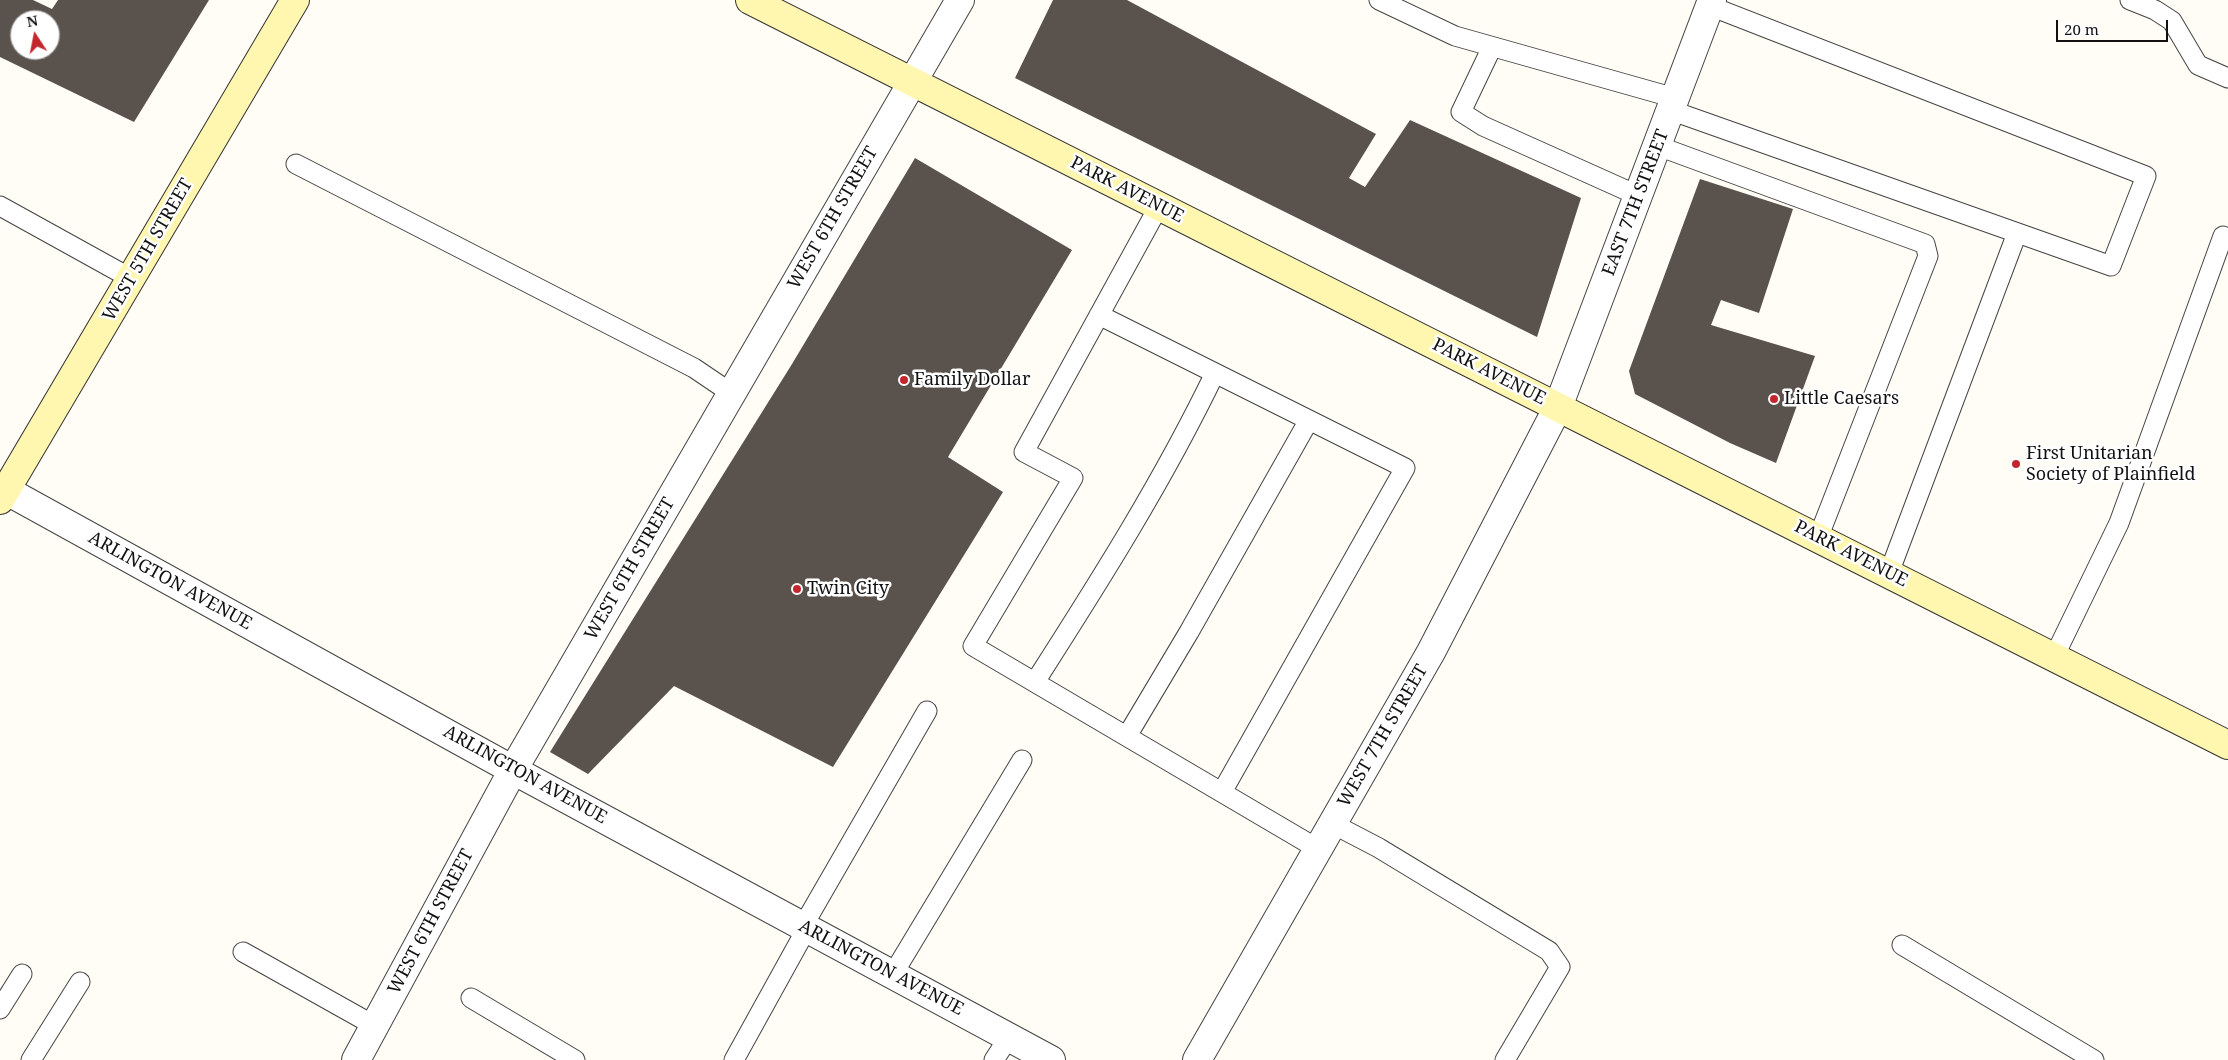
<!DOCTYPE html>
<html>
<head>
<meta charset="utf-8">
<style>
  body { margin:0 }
  #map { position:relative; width:2228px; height:1060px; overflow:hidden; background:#fffdf5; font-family:"Noto Serif",serif }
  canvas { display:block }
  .north { position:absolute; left:10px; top:10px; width:50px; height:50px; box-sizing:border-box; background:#fff; border:1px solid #a0a0a0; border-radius:50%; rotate:349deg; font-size:14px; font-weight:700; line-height:20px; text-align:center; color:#111 }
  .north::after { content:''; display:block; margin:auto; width:18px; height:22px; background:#c4262e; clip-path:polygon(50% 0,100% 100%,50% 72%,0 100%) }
  .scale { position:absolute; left:2056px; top:20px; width:112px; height:22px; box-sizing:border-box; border:2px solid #111; border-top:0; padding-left:6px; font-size:15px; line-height:18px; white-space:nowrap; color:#111; -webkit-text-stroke:4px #fff; paint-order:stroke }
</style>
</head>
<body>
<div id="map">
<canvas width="2228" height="1060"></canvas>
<div class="north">N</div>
<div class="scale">20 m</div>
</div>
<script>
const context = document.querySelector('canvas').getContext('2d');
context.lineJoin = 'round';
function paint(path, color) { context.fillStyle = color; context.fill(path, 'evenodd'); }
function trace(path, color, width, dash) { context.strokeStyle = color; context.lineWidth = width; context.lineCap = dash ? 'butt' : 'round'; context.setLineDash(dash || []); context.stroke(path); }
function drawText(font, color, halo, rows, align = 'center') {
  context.font = font + ' "Noto Serif",serif'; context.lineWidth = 5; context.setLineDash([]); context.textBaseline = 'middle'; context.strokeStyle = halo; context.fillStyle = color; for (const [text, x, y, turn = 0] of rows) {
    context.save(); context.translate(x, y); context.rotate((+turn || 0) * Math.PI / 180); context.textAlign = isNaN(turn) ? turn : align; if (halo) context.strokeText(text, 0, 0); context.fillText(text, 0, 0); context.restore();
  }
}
paint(new Path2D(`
  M0,0H33L52,9L58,0H209L134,122L0,57ZM20,20H50V50H20Z
  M1053,0H1127L1376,134L1349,178L1365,187L1410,120L1581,198L1537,337L1015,78Z
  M915,158L1072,250L948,457L1003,492L833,767L674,686L588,774L550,752L792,364Z
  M1700,179L1793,209L1759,313L1721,300L1711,325L1815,356L1776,463L1730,443L1635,394L1629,371Z`), '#5a524d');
const service = new Path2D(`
  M1379,0L1455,36L1675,98
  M2130,0L2155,10L2172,21L2198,65L2228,78
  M1492,47L1461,112L1483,126L1639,196
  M1670,110L2111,266L2146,176L1710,6
  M1658,146L1925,244L1928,256L1818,538
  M296,164L694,368L731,393
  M0,206L132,279
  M1159,206L1024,452L1073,478L973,646L1318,849
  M1099,315L1405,468L1222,792
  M1889,573L2017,233
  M2054,657L2119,523L2223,236
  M1035,682C1099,582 1163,481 1215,373
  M1127,736L1189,632L1309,420
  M1333,824L1379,848L1549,951L1560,967L1505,1060
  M803,926L927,711
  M1902,945L2094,1060
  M243,952L375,1026
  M893,974L1022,760
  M471,998L575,1060
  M0,1009L22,974
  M31,1060L80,982
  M734,1060L807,928
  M994,1060L1009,1037`);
const minor = new Path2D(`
  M0,487L513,770L1051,1060
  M356,1060L513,770L960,0`);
const tertiary = new Path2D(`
  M1197,1060L1431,652L1558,407L1712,0`);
const secondary = new Path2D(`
  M750,0L2228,745
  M0,500L295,0`);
trace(service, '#444', 21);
trace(minor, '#444', 30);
trace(tertiary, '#444', 30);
trace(secondary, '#333', 30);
trace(service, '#fff', 19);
trace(minor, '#fff', 28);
trace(tertiary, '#fff', 28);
trace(secondary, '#fff6b0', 28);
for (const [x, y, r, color] of [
  [904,380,5,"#c4262e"],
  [1774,399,5,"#c4262e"],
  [2016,464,5,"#c4262e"],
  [797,589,5,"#c4262e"]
]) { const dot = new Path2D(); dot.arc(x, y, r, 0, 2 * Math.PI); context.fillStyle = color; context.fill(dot); trace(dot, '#fff', 2); }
drawText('18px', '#111', '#fff', [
  ["PARK AVENUE",1127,190,27],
  ["EAST 7TH STREET",1636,203,-69],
  ["WEST 6TH STREET",833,218,-60],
  ["WEST 5TH STREET",148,250,-60],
  ["PARK AVENUE",1489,372,27],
  ["PARK AVENUE",1851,554,27],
  ["WEST 6TH STREET",630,569,-60],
  ["ARLINGTON AVENUE",170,581,29],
  ["WEST 7TH STREET",1383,736,-60],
  ["ARLINGTON AVENUE",525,775,29],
  ["WEST 6TH STREET",431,922,-62],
  ["ARLINGTON AVENUE",881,968,28]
]);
drawText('18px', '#111', '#fff', [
  ["Family Dollar",914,380],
  ["Little Caesars",1784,399],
  ["First Unitarian",2026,454],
  ["Society of Plainfield",2026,475],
  ["Twin City",807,589]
], 'left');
</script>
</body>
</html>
